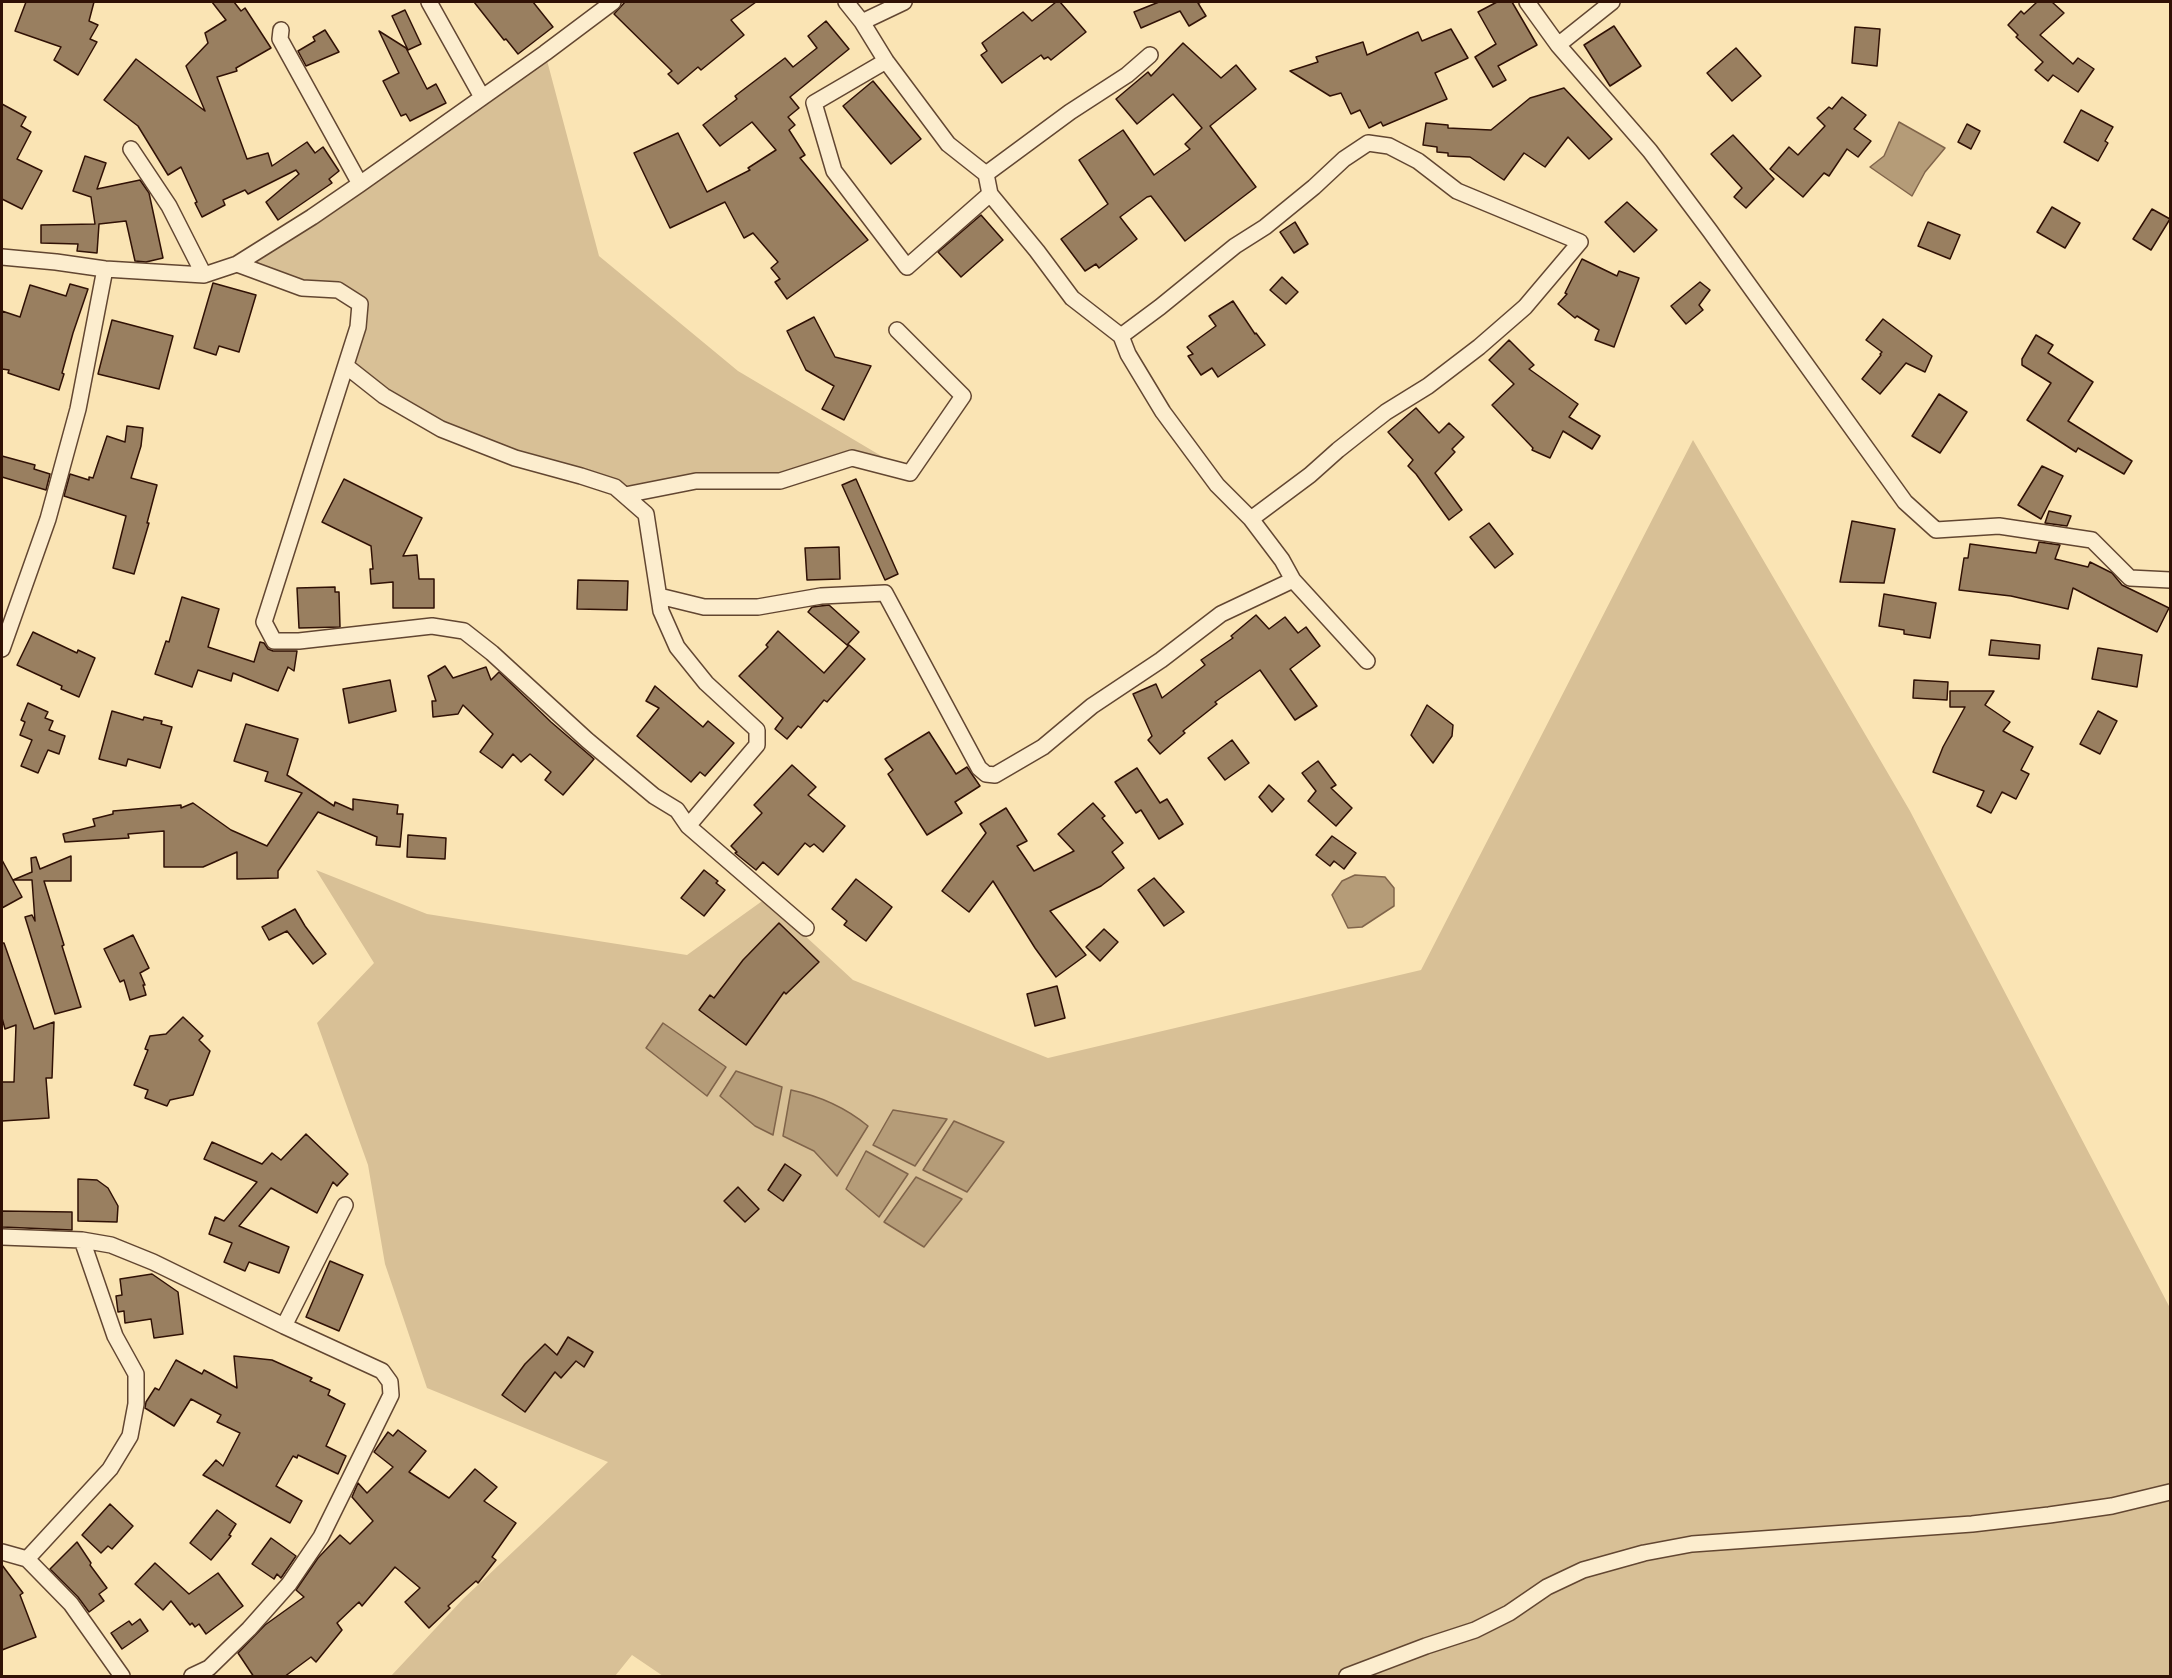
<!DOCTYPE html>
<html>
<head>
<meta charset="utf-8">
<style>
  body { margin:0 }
  #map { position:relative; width:2172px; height:1678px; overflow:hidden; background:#fae4b4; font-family:"Sorts Mill Goudy",serif }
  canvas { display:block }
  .frame { position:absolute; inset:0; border:3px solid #301105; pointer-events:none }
</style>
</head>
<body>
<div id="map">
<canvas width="2172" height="1678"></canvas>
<div class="frame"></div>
</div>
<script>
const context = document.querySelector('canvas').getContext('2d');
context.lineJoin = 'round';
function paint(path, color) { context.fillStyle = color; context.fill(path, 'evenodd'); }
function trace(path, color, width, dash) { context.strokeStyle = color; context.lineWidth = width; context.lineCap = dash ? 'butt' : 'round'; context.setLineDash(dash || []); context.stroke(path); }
paint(new Path2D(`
  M545,53L599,256L738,371L910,473L852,458L780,481H696L625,495L441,429L346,366L360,304L237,264Z
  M1693,440L1910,811L2170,1308V1676H663L632,1655L615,1676H391L463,1599L608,1462L427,1388L385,1264L368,1165L317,1023L374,963L316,870L427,914L687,955L765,899L853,980L1048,1058L1421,970Z`), '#d8c096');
const water = new Path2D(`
  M1899,122L1945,148L1925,172L1912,196L1870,167L1884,156Z
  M1355,875L1385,877L1394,888V906L1362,927L1348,928L1332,895L1342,881Z
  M663,1023L726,1067L707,1096L646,1048Z
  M736,1071L782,1087L773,1135L755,1126L720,1096Z
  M791,1090C820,1096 846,1108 868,1126L837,1176L814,1151L783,1136Z
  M893,1110L947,1119L915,1166L873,1145Z
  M954,1121L1004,1142L967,1192L923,1170Z
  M866,1151L908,1174L879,1217L846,1189Z
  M916,1177L962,1199L924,1247L884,1222Z`);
paint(water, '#b59c78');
trace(water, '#80644a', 1.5);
const building = new Path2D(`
  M26,2H94L89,21L98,25L90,39L97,42L78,75L54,60L61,47L15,31Z
  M212,2H234L241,11L245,8L271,48L236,68L237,71L217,77L247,159L268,153L272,166L307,142L315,153L323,147L339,171L329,179L332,183L278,220L266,202L299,174L296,170L248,194L245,190L223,200L225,205L202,217L195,203L197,202L181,167L168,175L138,126L104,100L136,59L205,111L186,66L208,43L205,33L226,20Z
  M474,2H533L553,27L518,54L506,39L504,40Z
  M625,2H756L731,20L744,35L701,70L698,67L678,84L668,74L672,71L614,14Z
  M1056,2H1060L1086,32L1051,60L1048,57L1044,59L1041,55L1002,83L981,55L987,51L982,43L1023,12L1032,21Z
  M1159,2H1202L1198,3L1206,16L1189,26L1180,11L1141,28L1134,12Z
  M1497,2H1512L1537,45L1498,66L1506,80L1493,87L1475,57L1496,44L1478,12Z
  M2037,2H2052L2064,13L2040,35L2073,64L2078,58L2094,69L2078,92L2053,75L2048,81L2035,70L2043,62L2016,37L2018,35L2008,25L2021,11L2024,14Z
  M405,10L421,44L408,50L392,16Z
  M826,21L849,49L790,97L799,108L788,117L795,125L789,130L805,155L800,158L868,240L787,299L775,282L780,279L771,268L778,262L753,233L744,238L725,202L670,228L634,153L678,133L707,192L750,170L748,168L776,150L752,122L720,146L703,125L737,99L735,96L785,58L793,67L817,48L808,36Z
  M1614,26L1641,66L1610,86L1584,45Z
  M1855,27L1880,29L1877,66L1852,63Z
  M1451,29L1468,58L1435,73L1447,99L1383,126L1381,122L1369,128L1360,110L1351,114L1341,93L1330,96L1290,71L1318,62L1316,57L1363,42L1367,55L1418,32L1422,41Z
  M325,30L339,52L306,66L298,51L315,41L313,37Z
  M379,31L406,48L427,89L436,84L446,103L410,121L406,114L401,116L383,81L399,73Z
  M1183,43L1221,78L1236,65L1256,89L1210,126L1256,187L1185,241L1151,196L1147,197L1120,217L1137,239L1099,268L1096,264L1085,271L1061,239L1108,204L1079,160L1123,130L1154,175L1190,149L1185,144L1202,128L1173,94L1137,124L1116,99L1148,72L1151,76Z
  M1736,48L1761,76L1732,101L1707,73Z
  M873,81L921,139L891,164L843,106Z
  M1564,88L1612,139L1589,159L1568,137L1545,167L1524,153L1504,180L1470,157L1448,156V153L1437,152V147L1423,145L1426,123L1448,125V128L1491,130L1530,98Z
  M1842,97L1866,115L1854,129L1871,141L1858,157L1847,149L1829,176L1824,173L1803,197L1770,169L1789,147L1798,155L1825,126L1817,118L1829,107L1832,109Z
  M2,104L26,117L21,126L31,132L17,159L42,171L22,209L2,199Z
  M2081,110L2113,127L2105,141L2108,143L2098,161L2064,142Z
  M1967,124L1980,131L1971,149L1958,142Z
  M1733,135L1774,179L1746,208L1734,197L1742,188L1711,154Z
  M85,156L106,163L97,189L140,180L149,193L163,258L146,262L135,261L126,221L99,224L97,253L77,251L78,244L41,243V225L95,224L91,197L73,191Z
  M1627,202L1657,230L1634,252L1605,222Z
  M2052,207L2080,223L2065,248L2037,232Z
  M2152,209L2170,219L2151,250L2133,239Z
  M981,215L1003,240L961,277L938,252Z
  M1295,222L1308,244L1294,253L1280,232Z
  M1928,222L1960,235L1950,259L1918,246Z
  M1582,259L1617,276L1619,271L1639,278L1614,347L1595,340L1599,330L1577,316L1575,318L1558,304L1567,294L1565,293Z
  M1282,277L1298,292L1286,304L1270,290Z
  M1700,282L1710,290L1699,305L1703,310L1686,324L1671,306Z
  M213,283L256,295L239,352L219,346L216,355L194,348Z
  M70,284L88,289L73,333L62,373L64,374L59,390L8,373L9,370L2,369V311L20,317L30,285L66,296Z
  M1233,301L1255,334L1256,333L1265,345L1218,377L1212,368L1201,375L1188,356L1193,354L1187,347L1216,326L1209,316Z
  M814,317L835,357L871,366L844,420L822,409L834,386L806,370L787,331Z
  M1883,319L1932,356L1925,372L1906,363L1880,394L1862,379L1881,355L1880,354L1882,352L1866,340Z
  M112,320L173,336L159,389L98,374Z
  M2036,335L2053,345L2048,353L2093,382L2068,421L2132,461L2124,474L2078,448L2076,452L2027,420L2051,383L2022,365V359Z
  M1509,340L1534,365L1529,369L1578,404L1569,417L1600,436L1592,449L1563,431L1550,458L1532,450L1533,448L1492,405L1514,384L1489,360Z
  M1939,394L1967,412L1940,453L1912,436Z
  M1416,408L1439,433L1449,423L1464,437L1452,449L1455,452L1435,473L1462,510L1449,520L1416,474L1408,466L1413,460L1388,432Z
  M127,426L143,428L141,446L131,478L157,485L147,523H149L134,574L113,568L126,516L64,496L70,474L89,480V477L93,478L107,436L125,442Z
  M2,456L35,465L34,469L50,474L46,490L2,477Z
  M2042,466L2063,476L2041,519L2018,505Z
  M344,479L422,518L403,556L417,555L419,579H434V608H393V582L371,584L370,569H373L371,546L322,522Z
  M856,479L898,574L885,580L842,485Z
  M2049,511L2071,516L2067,526L2045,523Z
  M1852,521L1895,529L1884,583L1840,582Z
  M1489,523L1513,554L1495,568L1470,537Z
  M2039,542L2060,545L2055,559L2088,567L2090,562L2112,573L2122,585L2169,608L2157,632L2073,588L2068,609L2011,596L1959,590L1964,558H1968L1970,544L2036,553Z
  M839,547L840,579L807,580L805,548Z
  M578,580L628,581L627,610L577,609Z
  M335,587V592H339L340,627L299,628L297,588Z
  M1884,594L1936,603L1930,638L1904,634V630L1879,626Z
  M182,597L219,609L208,647L254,662L260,642L264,643L268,649L273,651H297L294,671L288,667L278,691L233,673L231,681L198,670L192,687L155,674L166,641L169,642Z
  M829,605L859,632L847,645L808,612L812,607Z
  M1256,615L1269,629L1285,617L1298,633L1306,627L1320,646L1290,669L1317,706L1295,720L1260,670L1215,702L1217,704L1183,731L1185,733L1160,754L1148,740L1152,736L1133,694L1156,684L1162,698L1205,665L1201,660L1233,638L1231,636Z
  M778,631L824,673L849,645L865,659L827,702L824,700L801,728L798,726L787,739L775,729L783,718L739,676L768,647L766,645Z
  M33,632L77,653L78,650L95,658L79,697L61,689L62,686L17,665Z
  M1991,640L2040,645L2039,659L1989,655Z
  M2098,648L2142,655L2137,687L2092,679Z
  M445,666L453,678L486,667L491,680L499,672L551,722L594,759L563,795L545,780L551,772L530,754L521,762L513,754L502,768L480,752L493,734L463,705L458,714L433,717L432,701H436L428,676Z
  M390,680L396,711L349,723L343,689Z
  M1914,680L1948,682L1947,700L1913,698Z
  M655,686L703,727L708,721L734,743L705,776L700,772L691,782L637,736L659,708L646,701Z
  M1950,691H1994L1985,705L2010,722L2003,731L2033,747L2021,770L2029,774L2016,799L2002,792L1991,813L1977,806L1984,791L1933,772L1943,747L1965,707H1950Z
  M28,703L48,712L45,718L53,721L49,730L65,736L59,754L48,750L38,773L21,766L32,740L20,735L25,722L21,720Z
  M1427,705L1453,725L1452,736L1433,763L1411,735Z
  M112,711L143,720L144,717L162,721L161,724L172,727L160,768L128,759L126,766L99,759Z
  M2098,711L2117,721L2100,754L2080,744Z
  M246,724L298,739L287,775L334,806L335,802L353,810V799L398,805L397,814H403L400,847L376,845L377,837L318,812L278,871V878L237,879V852L203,867H164V831L128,834L129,838L65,842L63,834L95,826L93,819L113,814V811L181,805V808L193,803L231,830L267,846L302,793L265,781L268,772L234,761Z
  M929,732L956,774L967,767L980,786L955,802L962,813L927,835L888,774L893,770L885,759Z
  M1232,740L1249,763L1225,780L1208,758Z
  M1318,761L1336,785L1331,788L1352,808L1336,826L1308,801L1316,791L1302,773Z
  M792,765L816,787L808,795L845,826L823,852L814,844L810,847L805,843L778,875L763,862L756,870L735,853L737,852L731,846L762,813L754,805Z
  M1137,768L1160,803L1167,799L1183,824L1159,839L1141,810L1136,813L1115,782Z
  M1269,785L1284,799L1272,812L1259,797Z
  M1093,803L1105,816L1102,818L1123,843L1112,852L1124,868L1101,886L1050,911L1086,955L1056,977L1035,948L993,881L969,912L942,891L986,833L980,824L1006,808L1027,841L1017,846L1034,871L1074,851L1058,834Z
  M408,835L446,838L445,859L407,857Z
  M1332,836L1356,853L1344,869L1334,861L1330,866L1316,855Z
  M71,856V881H44L64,945L62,946L81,1007L55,1014L25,917L32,915L35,921L32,880H13L32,872L31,858L36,857L40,869Z
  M2,860L22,897L2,908Z
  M704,870L718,881L716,883L725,890L704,916L681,898Z
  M1154,878L1184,912L1164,926L1138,890Z
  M856,879L892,907L866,941L844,925L847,921L832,909Z
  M295,909L305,926L326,954L313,964L287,931L269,940L262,927Z
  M779,923L819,962L786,994L784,992L746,1045L699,1010L710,995L714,998L743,960Z
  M1104,929L1118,942L1100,961L1086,947Z
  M133,935L149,968L140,973L145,985H143L146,995L130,1000L124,980L120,982L104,949Z
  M2,943H4L34,1029L54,1022L52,1078H46L49,1118L2,1121V1082H14L16,1025L5,1029L2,1018Z
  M1057,986L1065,1018L1035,1026L1027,994Z
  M183,1017L203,1036L199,1040L210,1051L193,1095L170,1100L167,1106L145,1098L148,1090L134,1085L148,1050L145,1049L150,1036L166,1034Z
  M306,1134L348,1174L337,1186L333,1182L317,1213L271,1188L239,1226L289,1247L279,1273L249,1262L245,1271L224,1262L232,1243L209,1234L215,1217L224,1221L257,1182L204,1159L212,1142L262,1164L272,1153L281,1160Z
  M785,1164L801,1175L783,1201L768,1190Z
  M78,1179L97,1180L108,1188L118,1206L117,1222L78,1221Z
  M738,1187L759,1209L745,1222L724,1201Z
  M2,1211L72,1212V1230L2,1227Z
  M330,1261L363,1275L339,1331L306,1317Z
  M152,1274L178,1292L183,1334L154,1338L151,1319L125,1323L124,1311L118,1312L116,1296L122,1295L120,1279Z
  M568,1337L593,1352L584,1367L576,1361L561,1378L555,1372L525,1412L502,1395L525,1364L545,1344L557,1355Z
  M234,1356L272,1360L312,1378L310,1381L330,1390L328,1395L345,1404L326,1446L346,1456L338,1474L298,1455L297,1458L293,1456L276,1486L302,1501L290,1523L203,1475L216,1460L223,1466L240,1433L217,1422L221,1415L191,1399L174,1426L145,1408L146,1402L155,1388L159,1390L176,1360L202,1374L204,1370L237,1388Z
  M398,1430L426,1451L409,1472L449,1498L475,1469L497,1487L484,1501L516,1523L492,1557L496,1560L478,1583L476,1581L448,1606L450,1608L429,1628L405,1602L420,1588L395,1567L362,1606L359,1602L337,1623L342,1630L316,1662L311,1657L284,1677H254L238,1653L265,1625L304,1597L296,1590L318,1558L340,1535L350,1544L373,1521L352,1497L358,1483L367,1493L393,1467L374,1452L388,1432L393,1436Z
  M110,1504L133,1526L112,1549L108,1546L101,1553L82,1535Z
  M217,1510L236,1524L229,1535L231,1536L211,1560L190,1543Z
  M271,1538L296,1556L281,1578L277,1574L274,1579L252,1564Z
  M77,1542L91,1563L90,1565L107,1588L99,1594L104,1601L89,1612L78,1597L50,1569Z
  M155,1563L189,1594L218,1573L243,1606L206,1634L199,1624L195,1627L192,1623L190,1625L171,1601L163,1610L135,1584Z
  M2,1565L23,1593L20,1595L36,1637L2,1650Z
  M140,1619L148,1631L122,1649L111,1633L129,1621L132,1625Z`);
paint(building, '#997f60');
trace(building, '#301105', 1.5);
const minor = new Path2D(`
  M429,2L482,97
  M846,2L862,22L904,2
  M1527,2L1558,45L1650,151L1710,231L1905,502L1936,530L1999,526L2092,540L2130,578L2170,580
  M862,22L886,61L948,144L986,174L990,194L1037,251L1072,298L1121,336L1128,354L1163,412L1217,485L1251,519L1282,560L1293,580L1367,661
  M281,30L280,39L360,184
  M1558,45L1612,2
  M886,61L814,103L834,171L907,267L990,194
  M131,149L169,206L204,275
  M986,174L1070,112L1127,75L1150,55
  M2,257L56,262L105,269L204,275L237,264L312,217L360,184L545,53L613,2
  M237,264L302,288L338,290L360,304L358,327L264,622L274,641H299L432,626L464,631L492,653L587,740L654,796L677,810L688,826L806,928
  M1121,336L1160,307L1235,246L1265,227L1314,187L1344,159L1368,143L1389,146L1418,161L1457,191L1580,242L1525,307L1479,347L1428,386L1386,412L1338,450L1310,475L1251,519
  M346,366L384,396L441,429L515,458L581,476L615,487L646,514L661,611L677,647L706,683L757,730V745L688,826
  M625,495L696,481H780L852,458L910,473L963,396L897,330
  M659,596L704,607H758L821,596L885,593L979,768L986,774L995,775L1043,747L1092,706L1161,660L1221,614L1293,580
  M2,649L48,519L78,409L105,269
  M2,1237L82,1240L111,1245L153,1262L284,1326L382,1371L390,1382L391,1395L321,1537L289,1584L249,1629L209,1668L192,1676
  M284,1326L345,1205
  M2,1552L27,1559L71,1604L122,1676
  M27,1559L110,1469L130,1436L136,1404V1374L115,1336L82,1240
  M1347,1676L1426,1646L1475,1630L1509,1613L1547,1587L1583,1570L1644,1553L1692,1544L1972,1524L2049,1515L2112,1506L2170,1492`);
trace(minor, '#624631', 18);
trace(minor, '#fcedce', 15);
</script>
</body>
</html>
